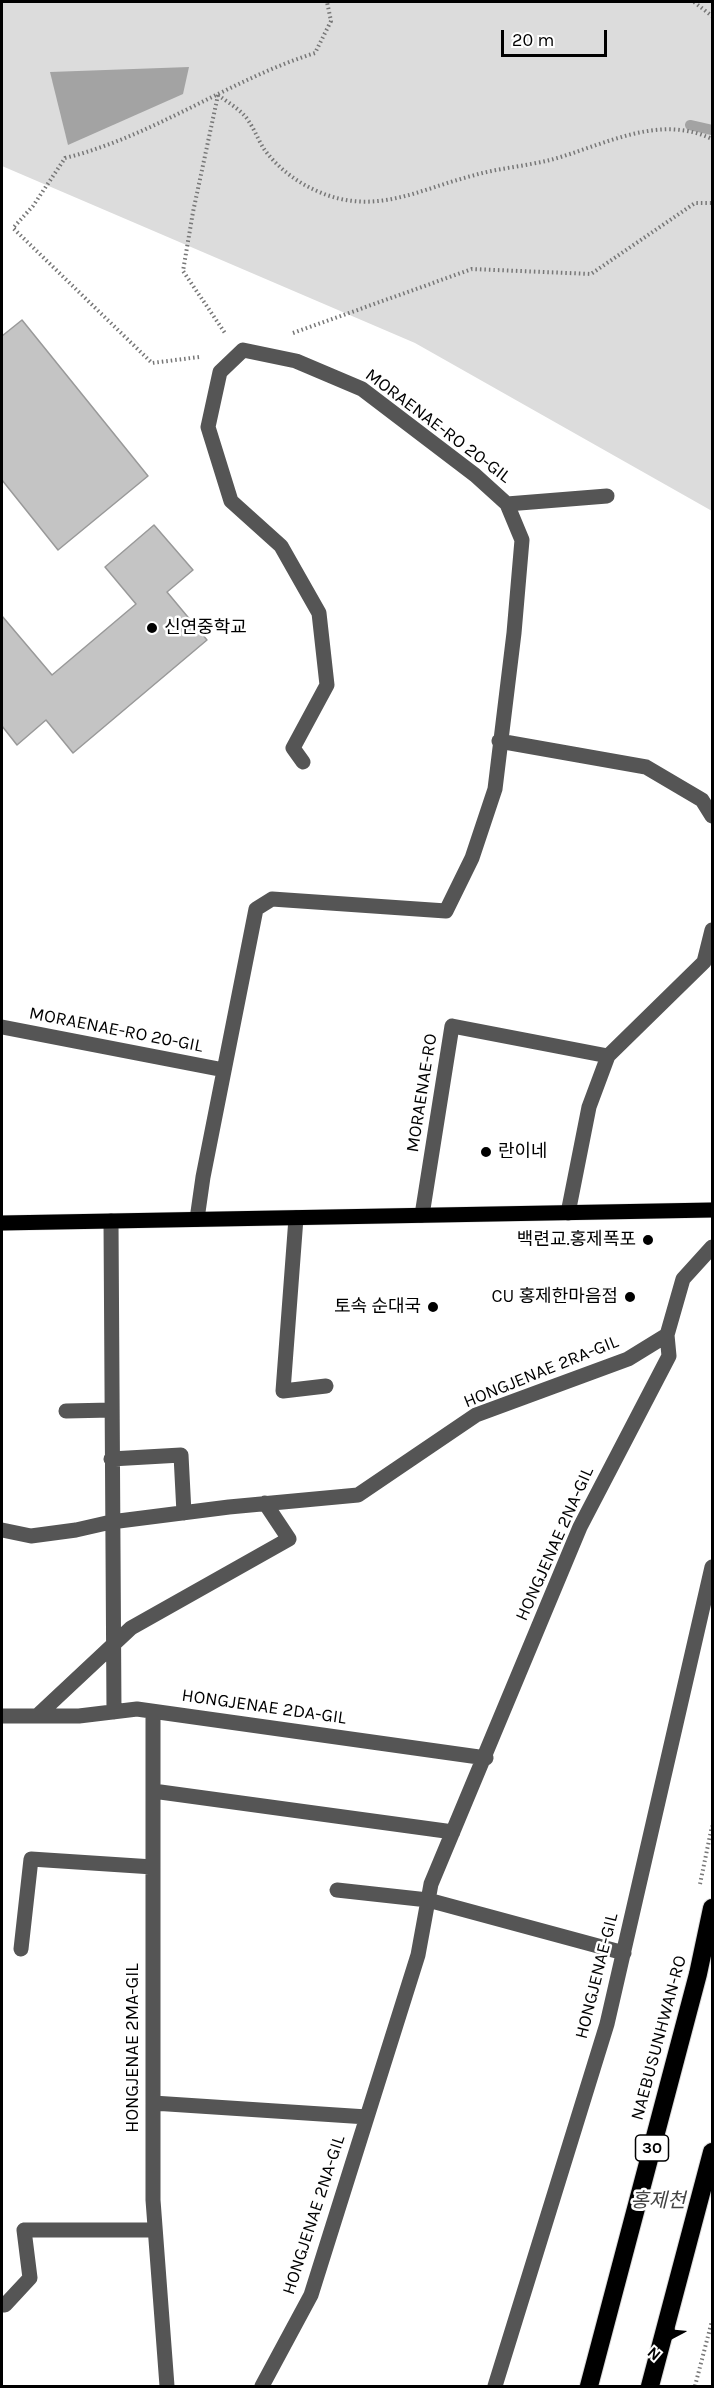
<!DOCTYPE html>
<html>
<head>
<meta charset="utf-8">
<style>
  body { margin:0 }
  #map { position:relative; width:714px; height:2388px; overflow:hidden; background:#fff; font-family:Karla,sans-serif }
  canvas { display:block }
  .frame { position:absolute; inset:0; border:3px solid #000; pointer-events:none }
  .north { position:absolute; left:636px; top:2310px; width:60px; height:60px; -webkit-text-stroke:4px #fff; paint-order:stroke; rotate:221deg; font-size:16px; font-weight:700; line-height:24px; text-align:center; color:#000 }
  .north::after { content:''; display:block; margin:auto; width:21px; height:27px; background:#000; clip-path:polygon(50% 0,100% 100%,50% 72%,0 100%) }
  .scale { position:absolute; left:501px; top:30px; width:106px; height:27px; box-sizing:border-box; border:3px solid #000; border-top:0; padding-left:8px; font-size:18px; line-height:21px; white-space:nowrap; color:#000; -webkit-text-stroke:4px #fff; paint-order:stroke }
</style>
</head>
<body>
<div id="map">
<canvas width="714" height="2388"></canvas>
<div class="frame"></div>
<div class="north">N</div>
<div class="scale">20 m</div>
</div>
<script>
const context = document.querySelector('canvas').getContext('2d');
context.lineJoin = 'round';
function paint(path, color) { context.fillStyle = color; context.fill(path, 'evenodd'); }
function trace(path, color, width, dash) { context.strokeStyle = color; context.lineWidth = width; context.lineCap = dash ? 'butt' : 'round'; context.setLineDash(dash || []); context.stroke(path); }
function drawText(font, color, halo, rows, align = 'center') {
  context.font = font + ' Karla,"Noto Sans KR",sans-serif'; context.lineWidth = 5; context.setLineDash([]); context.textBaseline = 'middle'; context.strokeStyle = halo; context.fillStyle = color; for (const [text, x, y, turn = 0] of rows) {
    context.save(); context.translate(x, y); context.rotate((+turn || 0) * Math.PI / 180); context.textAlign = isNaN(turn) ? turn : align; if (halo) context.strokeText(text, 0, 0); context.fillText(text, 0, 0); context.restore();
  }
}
paint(new Path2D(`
  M2,2H712V511L415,343L2,166Z`), '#dcdcdc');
paint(new Path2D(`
  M189,67L183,94L68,145L50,72Z`), '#a3a3a3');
paint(new Path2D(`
  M712,1859V2113L687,2211L627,2386H573L670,2050L710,1861Z`), '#fff');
trace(new Path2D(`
  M690,125L712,130`), '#a3a3a3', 10);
const building = new Path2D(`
  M22,320L148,476L58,550L2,480V336Z
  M154,525L193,570L167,592L207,640L73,753L46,720L17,745L2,726V616L52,675L136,604L105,567Z`);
paint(building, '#c4c4c4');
trace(building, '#999', 1.5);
const major = new Path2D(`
  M2,1223L712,1210`);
const highway = new Path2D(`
  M589,2386L698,1974L712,1908
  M650,2386L712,2152`);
trace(major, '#dbdbdb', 16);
trace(highway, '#dbdbdb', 20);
trace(new Path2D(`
  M694,2L712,16
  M218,95C226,101 236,107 243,114C252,123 257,138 264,149C277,167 296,182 317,191C375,217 419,189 475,175C499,168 526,166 550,160C603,146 658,113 712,139
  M218,95L193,212L183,271L225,333
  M293,333L472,269L591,274L695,203H712
  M199,357L152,363L13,228L33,206L65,158C154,136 229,80 315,53L331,21L327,2
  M700,1884L712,1826
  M695,2386L712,2321`), '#777', 4, [1.5, 3]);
trace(new Path2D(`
  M499,741L646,767L702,800L712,816
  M303,762L293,748L327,685L319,613L281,546L231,501L208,427L220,372L243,350L296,361L362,389L475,475L507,504L607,496
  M2,1027L224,1070
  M568,1213L589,1107L608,1056L704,962L712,930
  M422,1215L452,1026L608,1056
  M296,1218L283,1391L326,1386
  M197,1219L203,1177L256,909L272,899L446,911L472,858L495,789L514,633L522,540L507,504
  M111,1221L114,1712
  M66,1411L111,1410
  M111,1459L181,1455L184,1513
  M2,1530L31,1536L76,1530L111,1522L229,1507L358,1495L476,1415L628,1359L667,1335
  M153,1712V2200L167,2386
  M2,1716H79L137,1709L486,1758
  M37,1716L131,1628L289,1539L265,1503
  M153,1791L453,1832
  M337,1890L428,1900L624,1953
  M21,1949L31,1859L153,1867
  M153,2103L367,2117
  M2,2305H5L30,2278L24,2230H155
  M262,2386L311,2295L418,1955L431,1884L580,1527L669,1356L667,1335L683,1279L712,1247
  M495,2386L607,2024L712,1567`), '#555', 15);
trace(major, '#000', 15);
trace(highway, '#000', 18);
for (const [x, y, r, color] of [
  [152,628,6,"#000"],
  [486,1152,6,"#000"],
  [648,1240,6,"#000"],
  [630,1297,6,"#000"],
  [433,1307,6,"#000"]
]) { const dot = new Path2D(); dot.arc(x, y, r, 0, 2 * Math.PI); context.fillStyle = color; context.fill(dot); trace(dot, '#fff', 2); }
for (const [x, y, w] of [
  [652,2148,33]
]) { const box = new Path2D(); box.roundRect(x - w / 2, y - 13, w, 26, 4.5); context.fillStyle = '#fff'; context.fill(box); trace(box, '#000', 1.5); }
drawText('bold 16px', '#000', null, [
  ["30",652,2148]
]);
drawText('18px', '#000', '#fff', [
  ["MORAENAE-RO 20-GIL",438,426,37],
  ["MORAENAE-RO 20-GIL",116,1030,11],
  ["MORAENAE-RO",422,1093,-81],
  ["HONGJENAE 2RA-GIL",541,1372,-22],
  ["HONGJENAE 2NA-GIL",555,1544,-66],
  ["HONGJENAE 2DA-GIL",264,1707,8],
  ["HONGJENAE-GIL",597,1976,-76],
  ["NAEBUSUNHWAN-RO",659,2038,-75],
  ["HONGJENAE 2MA-GIL",133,2048,-90],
  ["HONGJENAE 2NA-GIL",314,2215,-72]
]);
drawText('18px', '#000', '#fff', [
  ["신연중학교",164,628,"left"],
  ["란이네",498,1152,"left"],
  ["백련교.홍제폭포",636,1240],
  ["CU 홍제한마음점",618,1297],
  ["토속 순대국",421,1307]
], 'right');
drawText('italic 20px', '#444', '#fff', [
  ["홍제천",658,2201]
]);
</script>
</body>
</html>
